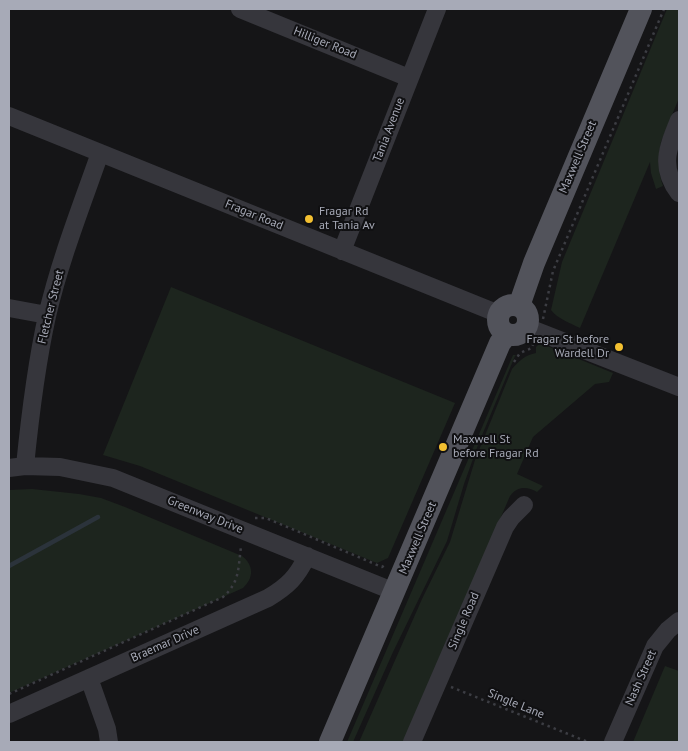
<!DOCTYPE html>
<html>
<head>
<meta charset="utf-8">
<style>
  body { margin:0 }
  #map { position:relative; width:688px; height:751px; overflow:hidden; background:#151517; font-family:"PT Sans",sans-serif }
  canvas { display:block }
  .frame { position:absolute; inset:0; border:10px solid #a7aab7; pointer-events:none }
</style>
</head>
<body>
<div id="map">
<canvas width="688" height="751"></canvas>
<div class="frame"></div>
</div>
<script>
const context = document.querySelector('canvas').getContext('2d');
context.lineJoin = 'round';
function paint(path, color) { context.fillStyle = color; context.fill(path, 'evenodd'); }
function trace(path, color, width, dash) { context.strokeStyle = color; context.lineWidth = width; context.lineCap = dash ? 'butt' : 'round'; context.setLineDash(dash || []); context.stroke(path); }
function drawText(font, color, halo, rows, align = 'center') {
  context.font = font + ' "PT Sans",sans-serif'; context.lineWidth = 4; context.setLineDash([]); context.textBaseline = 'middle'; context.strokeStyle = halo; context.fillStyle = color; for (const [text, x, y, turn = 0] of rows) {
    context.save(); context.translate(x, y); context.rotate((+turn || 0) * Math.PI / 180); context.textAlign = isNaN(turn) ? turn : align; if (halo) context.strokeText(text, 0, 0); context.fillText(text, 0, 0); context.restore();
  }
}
paint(new Path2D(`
  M667,9H679V98L661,142C658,157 658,172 663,186L656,189L651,173L650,162L580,328C570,323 558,319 551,310L562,262Z
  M171,287L455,403L388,558L377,563L140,466L103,455Z
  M539,344L547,346L613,373L609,382L595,384L533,437L517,474L543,486L537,492C527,486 517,486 510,496L404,742H359L422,599L450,542L475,460L512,369C519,361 525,355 536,353V347Z
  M513,355H516L515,356L478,445L464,484L447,541L393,652L353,742H347Z
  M32,489L79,494L101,498L125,507L242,556C254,565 254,578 243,588L9,693V490Z
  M665,666L679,671V742H633Z`), '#1d251e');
trace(new Path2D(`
  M9,566L98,517`), '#2b333b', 4.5);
trace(new Path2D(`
  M543,319L553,271L664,9
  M514,362L520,353L532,348L533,345
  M255,518H266L382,567L386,564
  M451,687L588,742
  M9,694L223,597C240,582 238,568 241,547`), '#3c3d43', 2.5, [2.5, 4]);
trace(new Path2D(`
  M240,9L409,78
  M9,116L499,314
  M679,120C668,147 659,167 679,193
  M342,251L437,9
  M9,308L47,315
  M526,327L679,387
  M25,466C30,416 36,366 47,316C60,260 81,207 100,153
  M9,468L25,466L60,467L113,478L395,592
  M89,678L107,729L109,742
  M9,714L268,598C288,586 297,577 307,556
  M412,742L505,527L511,518L524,505
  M613,742L655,646L668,630L679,621`), '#36363c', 18);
trace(new Path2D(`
  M498 320a15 15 0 1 1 30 0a15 15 0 1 1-30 0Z
  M519,306L534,263L641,9
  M330,742L500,343L507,334`), '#52535b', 22);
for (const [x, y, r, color] of [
  [309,219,5,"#f3c031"],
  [619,347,5,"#f3c031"],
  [443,447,5,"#f3c031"]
]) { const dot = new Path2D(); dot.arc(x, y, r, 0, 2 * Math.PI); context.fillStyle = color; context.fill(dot); trace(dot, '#101012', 2); }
drawText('12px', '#a7aab7', '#101012', [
  ["Hilliger Road",325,43,22],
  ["Tania Avenue",389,130,-69],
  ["Maxwell Street",578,157,-67],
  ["Fragar Road",254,215,22],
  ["Fletcher Street",51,307,-76],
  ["Greenway Drive",205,515,22],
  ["Maxwell Street",418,538,-67],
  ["Single Road",464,621,-67],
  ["Braemar Drive",165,644,-24],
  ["Nash Street",641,678,-66],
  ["Single Lane",516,704,22]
]);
drawText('12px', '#a7aab7', '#101012', [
  ["Fragar Rd",319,212],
  ["at Tania Av",319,226],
  ["Fragar St before",609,340,"right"],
  ["Wardell Dr",609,354,"right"],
  ["Maxwell St",453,440],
  ["before Fragar Rd",453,454]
], 'left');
</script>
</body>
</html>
